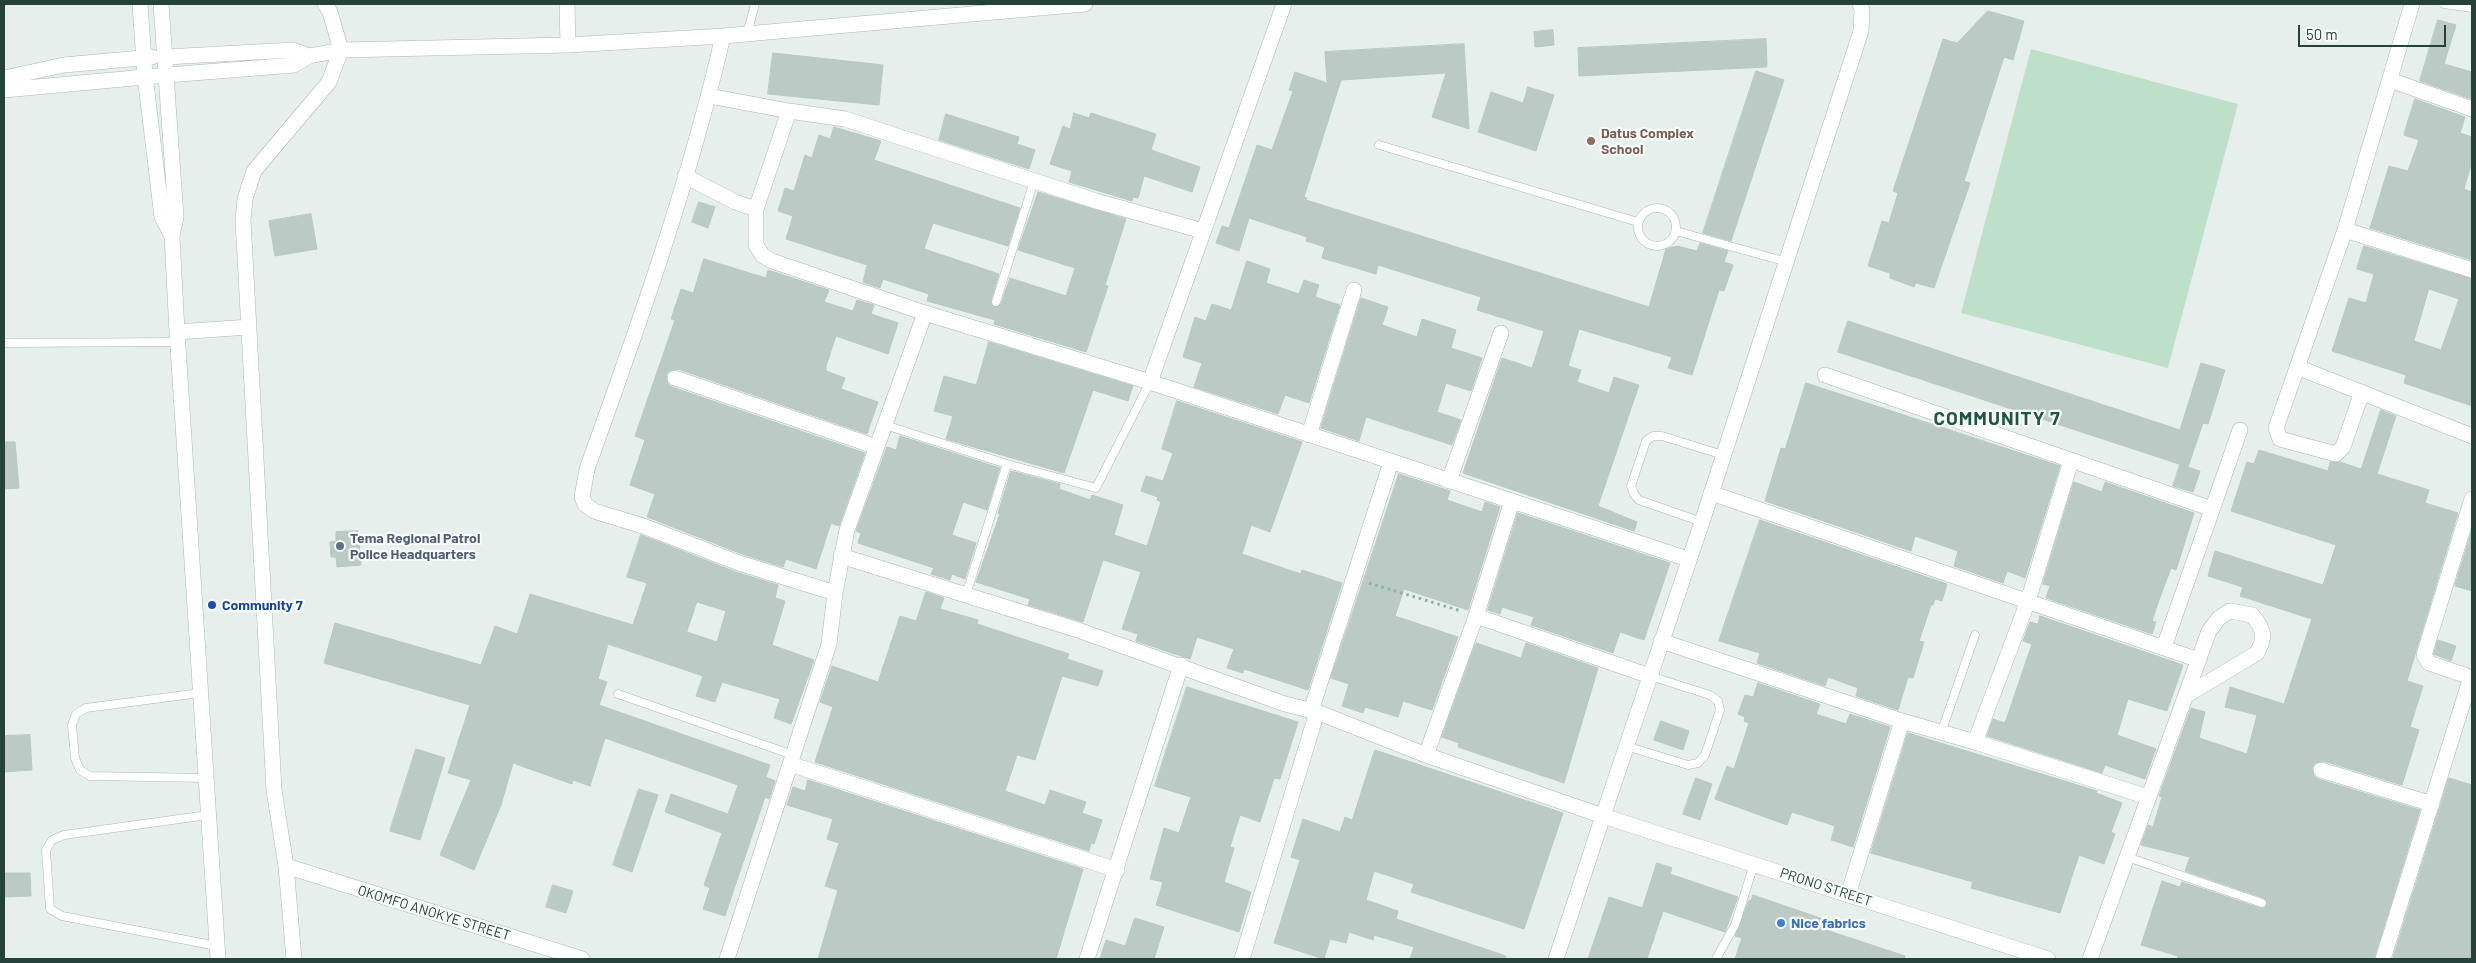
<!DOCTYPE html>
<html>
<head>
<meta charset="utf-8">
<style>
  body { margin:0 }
  #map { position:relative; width:2476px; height:963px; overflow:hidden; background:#e6efeb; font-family:Barlow,sans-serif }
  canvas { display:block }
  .frame { position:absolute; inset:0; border:5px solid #24423a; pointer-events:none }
  .scale { position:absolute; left:2298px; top:25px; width:148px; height:22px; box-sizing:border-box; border:2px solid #24423a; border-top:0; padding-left:6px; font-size:15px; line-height:18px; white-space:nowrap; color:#24423a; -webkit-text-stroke:4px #f7fbf9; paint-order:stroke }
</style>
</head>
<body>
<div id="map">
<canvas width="2476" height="963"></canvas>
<div class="frame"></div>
<div class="scale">50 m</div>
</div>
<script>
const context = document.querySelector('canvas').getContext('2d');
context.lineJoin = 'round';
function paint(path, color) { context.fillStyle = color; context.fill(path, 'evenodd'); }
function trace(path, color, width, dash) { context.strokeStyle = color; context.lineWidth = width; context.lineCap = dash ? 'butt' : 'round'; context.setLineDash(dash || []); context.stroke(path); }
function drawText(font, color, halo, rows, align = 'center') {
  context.font = font + ' Barlow,sans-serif'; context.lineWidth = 4.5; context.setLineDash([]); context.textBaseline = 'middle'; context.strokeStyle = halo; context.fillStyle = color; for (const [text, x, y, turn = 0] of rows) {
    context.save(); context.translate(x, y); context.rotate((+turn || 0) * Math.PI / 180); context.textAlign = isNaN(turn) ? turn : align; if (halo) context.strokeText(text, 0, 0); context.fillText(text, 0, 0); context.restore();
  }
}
paint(new Path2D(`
  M2031,49L2238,104L2168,368L1961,313Z`), '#bfe0c8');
const building = new Path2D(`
  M1988,11L2024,21L2013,60L2004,57L1964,181L1970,183L1934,288L1916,283L1914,287L1890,278V273L1868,266L1882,221L1889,223L1898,193L1893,191L1943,39L1957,43Z
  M2438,20L2456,25L2444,64L2472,72L2471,99L2420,81Z
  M1553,30L1554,45L1535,47L1534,32Z
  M1766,39L1767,67L1579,76L1578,48Z
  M1464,44L1469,129L1432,117L1446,73L1341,80L1304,197L1307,198L1306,200L1649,307L1666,249L1677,246L1697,251L1700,243L1728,251L1724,262L1733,265L1724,291L1719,290L1692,375L1668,368L1672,357L1579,329L1568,366L1581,370L1577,382L1609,393L1614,377L1639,385L1598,506L1637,522L1634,531L1463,473L1502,358L1532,368L1544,331L1477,310L1481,297L1378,265L1376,274L1322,258L1325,247L1306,241L1307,237L1249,218L1239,251L1216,243L1222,226L1229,228L1257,145L1272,150L1293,91L1289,90L1295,72L1327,83L1325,52Z
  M773,53L883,65L879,105L768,94Z
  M1756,71L1784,80L1731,241L1703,233Z
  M1528,87L1554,95L1536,151L1478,132L1491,92L1523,103Z
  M2415,99L2465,117L2460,133L2472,137V162L2464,189L2472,192V260L2370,228L2389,166L2408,171L2419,140L2404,135Z
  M1074,113L1089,118L1091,113L1156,134L1151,150L1200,167L1192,192L1144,176L1138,198L1133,197L1132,201L1069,182L1072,171L1050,164L1063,126L1070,129Z
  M946,114L1019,137L1017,144L1035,150L1029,169L939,140Z
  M834,127L881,141L874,160L1020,208L1008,246L933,223L924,249L999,274L991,301L994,307L1001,304L1010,278L1066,296L1075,268L1018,250L1038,192L1126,219L1105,285L1108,286L1086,352L994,324L995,320L927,301L929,294L883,279L880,288L863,282L867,265L786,239L793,216L778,211L785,188L794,191L805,155L812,158L819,135L830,139Z
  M699,202L715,207L708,228L692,222Z
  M311,214L317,249L275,256L269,221Z
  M2364,246L2472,279V406L2404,383L2406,375L2332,351L2349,298L2366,303L2374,274L2357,269ZM2429,289L2459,299L2441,350L2414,341Z
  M704,259L766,278L768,270L829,290L824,302L853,311L857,300L874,305L871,314L898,323L888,354L836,336L826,366V371L845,378L841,389L878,402L867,434L678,369L669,371L666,375L668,384L672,387L865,453L839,526L831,523L816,569L786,559L783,567L742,554L647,517L655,494L630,485L645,440L635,436L675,320L671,319L681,289L693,293Z
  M1247,261L1270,269L1266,283L1299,294L1304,280L1319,285L1315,297L1340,305L1309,403L1285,395L1278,414L1194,387L1202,363L1183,357L1195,317L1206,321L1212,304L1231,310Z
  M1361,298L1388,307L1382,325L1417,337L1422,319L1456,330L1451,348L1482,358L1471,391L1446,383L1437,412L1461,420L1452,445L1366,417L1359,441L1321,428Z
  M1848,321L2180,430L2201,363L2225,370L2208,424L2203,423L2188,467L1838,352Z
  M989,342L1133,386L1128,401L1093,390L1064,473L946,439L953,416L934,411L944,376L976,385Z
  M1806,383L2060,466L2025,578L2007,571L2003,583L1954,566L1958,551L1915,536L1911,551L1765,501L1781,448L1785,449Z
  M1177,401L1302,442L1270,532L1251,525L1242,554L1301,574L1302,570L1342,583L1308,690L1244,669L1243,673L1227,668L1234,649L1197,637L1190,659L1136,641L1138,634L1122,629L1141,572L1103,560L1083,622L1028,605L1030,599L976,582L1000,514L998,513L1011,471L1060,484L1059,489L1090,500L1092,495L1123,505L1114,535L1147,546L1161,502L1157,500L1158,497L1141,491L1146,476L1163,481L1173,453L1162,449Z
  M2381,410L2396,416L2377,474L2429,490L2425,503L2458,513L2407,681L2423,686L2410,727L2419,730L2402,785L2324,761L2315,763L2312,768L2314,776L2318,779L2420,810L2374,959H2177L2178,956L2141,945L2162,881L2180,887L2182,882L2260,908H2265L2267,904L2264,898L2185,871L2190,857L2141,845L2148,825L2153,827L2162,797L2159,796L2191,708L2205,712L2199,738L2247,754L2257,715L2225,707L2230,687L2284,704L2312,619L2240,596L2243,587L2208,576L2215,551L2323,585L2336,545L2231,511L2247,462L2254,464L2259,450L2328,471L2330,462H2340L2361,469Z
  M900,436L1000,468L987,510L963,502L952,535L976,543L965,579L952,574L950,580L931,574L934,568L858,543L861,533L856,531L887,447L896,450Z
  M4,442H15L19,488L4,489Z
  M2180,465L2200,471L2193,492L2173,486Z
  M1399,474L1450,491L1447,500L1482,512L1485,502L1500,507L1468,610L1404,589L1395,616L1458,637L1432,710L1403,701L1398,717L1365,707L1363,713L1342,706L1349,684L1331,678Z
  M2074,482L2102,492L2105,482L2194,513L2176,570L2171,568L2159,600L2152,621L2156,622L2152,634L2046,598L2050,586L2043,584Z
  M1518,513L1670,563L1644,640L1620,632L1613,653L1531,625L1534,617L1502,607L1500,614L1488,610Z
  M1760,520L1947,584L1942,601L1935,599L1933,605H1931L1919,641L1924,642L1913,678L1908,677L1898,710L1856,696L1858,688L1828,677L1825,686L1757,663L1760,653L1719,641Z
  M2472,530V591L2455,586Z
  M358,531L361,565L337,567L336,557H331L330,542L336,541V532Z
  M641,535L736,572L778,585L775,598L785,601L772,645L814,660L791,724L774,718L780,699L722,682L715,702L696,696L703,676L608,644L598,679L607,682L599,705L770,765L766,777L775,781L769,799L765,797L725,916L703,909L710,888L704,885L722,833L665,812L671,794L728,814L738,785L605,738L590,786L573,780L572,784L513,763L501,805L474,870L440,855L471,780L448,773L470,705L324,663L335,623L481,665L495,626L517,634L518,632L530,594L633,625L647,583L627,577ZM697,602L726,611L717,642L687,632Z
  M926,592L944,598L940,609L978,620L977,624L1069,654L1067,659L1103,671L1098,686L1062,676L1035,760L1017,755L1005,791L1045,805L1050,790L1086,802L1082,813L1102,820L1094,844L1091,843L1089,851L815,762L833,707L820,702L832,666L878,682L900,616L916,621Z
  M2040,616L2183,665L2167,711L2128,699L2117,735L2156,749L2145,779L2105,765L2102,773L1987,736L1993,719L2005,723L2032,644L2023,641L2030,622L2038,624Z
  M2438,640L2456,646L2451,661L2434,654Z
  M1476,643L1521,658L1526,643L1598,668L1564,783L1458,747L1459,743L1442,737Z
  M1758,683L1820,704L1816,714L1846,724L1850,714L1890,727L1853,847L1831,840L1835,826L1792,812L1787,825L1715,799L1727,766L1734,769L1749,723L1744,721L1745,717L1738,714L1745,695L1753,697Z
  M1187,687L1298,722L1280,779L1274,778L1260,822L1240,815L1230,847L1234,848L1224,882L1251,892L1239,932L1156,905L1163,882L1150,879L1164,828L1179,833L1191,797L1155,786Z
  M1661,721L1689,731L1683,750L1654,740Z
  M1908,733L2097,791L2096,793L2122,803L2111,832L2115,834L2104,864L2079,855L2060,913L1971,888L1973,882L1871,853Z
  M30,735L32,770L4,772V736Z
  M416,749L445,758L420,840L390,831Z
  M1375,750L1563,813L1524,929L1411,892L1414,884L1374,871L1366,900L1398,911L1396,919L1506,956L1505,959H1410L1414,947L1374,935L1373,940L1349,932L1346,943L1330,939L1324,959L1274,943L1300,860L1291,857L1303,819L1340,832L1345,817L1352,820Z
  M1696,778L1712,784L1700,820L1683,814Z
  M2449,778L2472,785V959H2393Z
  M808,780L1083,869L1056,959H818L838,890L825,886L839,843L827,839L833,819L787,805L793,787L805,791Z
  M639,789L658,795L632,872L613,865Z
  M1657,863L1672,868L1670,874L1738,897L1725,932L1663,911L1647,959H1588L1609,897L1642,908Z
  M4,873H30L31,896L4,897Z
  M553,885L573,891L566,913L546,907Z
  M1753,895L1823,919L1820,928L1905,956L1904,959H1735L1742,938L1735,936L1749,900L1751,901Z
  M1135,918L1164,927L1154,959H1100L1106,940L1125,946Z`);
paint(building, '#bbcac4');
trace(building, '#b8c9c2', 1);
const lane = new Path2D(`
  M2444,4L2472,8
  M747,34L755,4
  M1379,145L1638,222
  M1638 227a19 19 0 1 1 38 0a19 19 0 1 1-38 0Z
  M1676,231L1787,262
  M996,302L1034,181
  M4,343L178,342
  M885,425L1007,464L1096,488L1150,382
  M1702,522L1639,500L1634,494L1631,486L1646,441L1653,436H1662L1723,455
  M966,595L1007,464
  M200,693L86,708L76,714L72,725L75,758L80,770L90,776L205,778
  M618,694L793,755
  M1941,733L1975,635
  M1626,746L1688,765L1698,763L1705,755L1720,710L1718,701L1710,695L1650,676
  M208,815L64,835L52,840L46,850L50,909L62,916L217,946
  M2127,857L2262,903
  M1716,959L1735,925L1754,864`);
const street = new Path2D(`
  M567,4L568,45
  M723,36C689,184 638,327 587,469L582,497L585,504L594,511L643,526L739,563L835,593L829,644L727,959
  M166,57L293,50L309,56
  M167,75L294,65L309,56L341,50L568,45L723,36L1085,4
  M2390,80L2472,109
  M709,96L789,111L756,209V245L762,255L772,261L925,313
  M789,111L845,119L1096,201L1203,231
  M685,176L735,202L756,209
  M2345,230L2472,270
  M177,332L249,327
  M2297,367L2472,436
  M1825,375L2212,509
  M675,378L877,447
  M1150,382L1284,4
  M2362,392L2343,447L2336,454L2280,439L2276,428L2345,230L2412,4
  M1309,435L1354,290
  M1449,481L1501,333
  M1711,493L2199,660
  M841,556L1078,630L1285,704L1317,712L1426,755L1603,816L1556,959
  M835,593L847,530L925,313L1150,382L1688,559
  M1476,616L1650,676
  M1661,641L1902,721L1975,742L2148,797
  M2164,647L2240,430
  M1311,711L1391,462
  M1975,742L2028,601L2071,461
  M1426,755L1476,616L1512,501
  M790,764L1117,870
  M2321,770L2432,804
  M286,866L582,959
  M1848,895L1902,721
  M294,959L286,866L274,790L243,220L245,199L254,171L329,82L341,50L330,12L325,4
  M1087,959L1181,665
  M1242,959L1317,712
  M2090,959L2209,631L2219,618L2230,611L2252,615C2264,629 2266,637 2257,653L2187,695
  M2383,959L2470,680L2467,676L2429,663L2424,655L2472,499`);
const secondary = new Path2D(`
  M140,4L145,76L162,217L172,236
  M161,4L176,217L172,236L177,332L218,959
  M1860,4L1862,10L1861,31L1702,522L1603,816L2048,959
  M4,78L64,65L152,57
  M4,90L167,75`);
trace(lane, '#a8b8b2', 9);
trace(street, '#a8b8b2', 16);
trace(secondary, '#a4bbb3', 16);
trace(new Path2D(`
  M1369,583L1461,611`), '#86b3a5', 3, [2.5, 4]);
trace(lane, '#fff', 8);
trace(street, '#fff', 15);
trace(secondary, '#fff', 15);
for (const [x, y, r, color] of [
  [1591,141,5,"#8d6e63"],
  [340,546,5,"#5c6f8a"],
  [212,605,5,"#1a4fb4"],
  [1781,923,5,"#3f7fe0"]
]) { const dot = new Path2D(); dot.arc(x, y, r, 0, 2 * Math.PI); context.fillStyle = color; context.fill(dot); trace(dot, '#f7fbf9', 2); }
drawText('bold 14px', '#785e54', '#f7fbf9', [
  ["Datus Complex",1601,133],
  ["School",1601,149]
], 'left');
drawText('bold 14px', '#4e5e75', '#f7fbf9', [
  ["Tema Regional Patrol",350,538],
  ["Police Headquarters",350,554]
], 'left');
drawText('bold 14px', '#164399', '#f7fbf9', [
  ["Community 7",222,605]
], 'left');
drawText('14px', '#24423a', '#f7fbf9', [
  ["PRONO STREET",1826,887,18],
  ["OKOMFO ANOKYE STREET",434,913,17]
]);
drawText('bold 14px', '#366cbe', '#f7fbf9', [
  ["Nice fabrics",1791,923]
], 'left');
context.letterSpacing = '1px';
drawText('bold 19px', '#1f5548', '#f7fbf9', [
  ["COMMUNITY 7",1997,419]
]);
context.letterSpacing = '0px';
</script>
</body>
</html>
